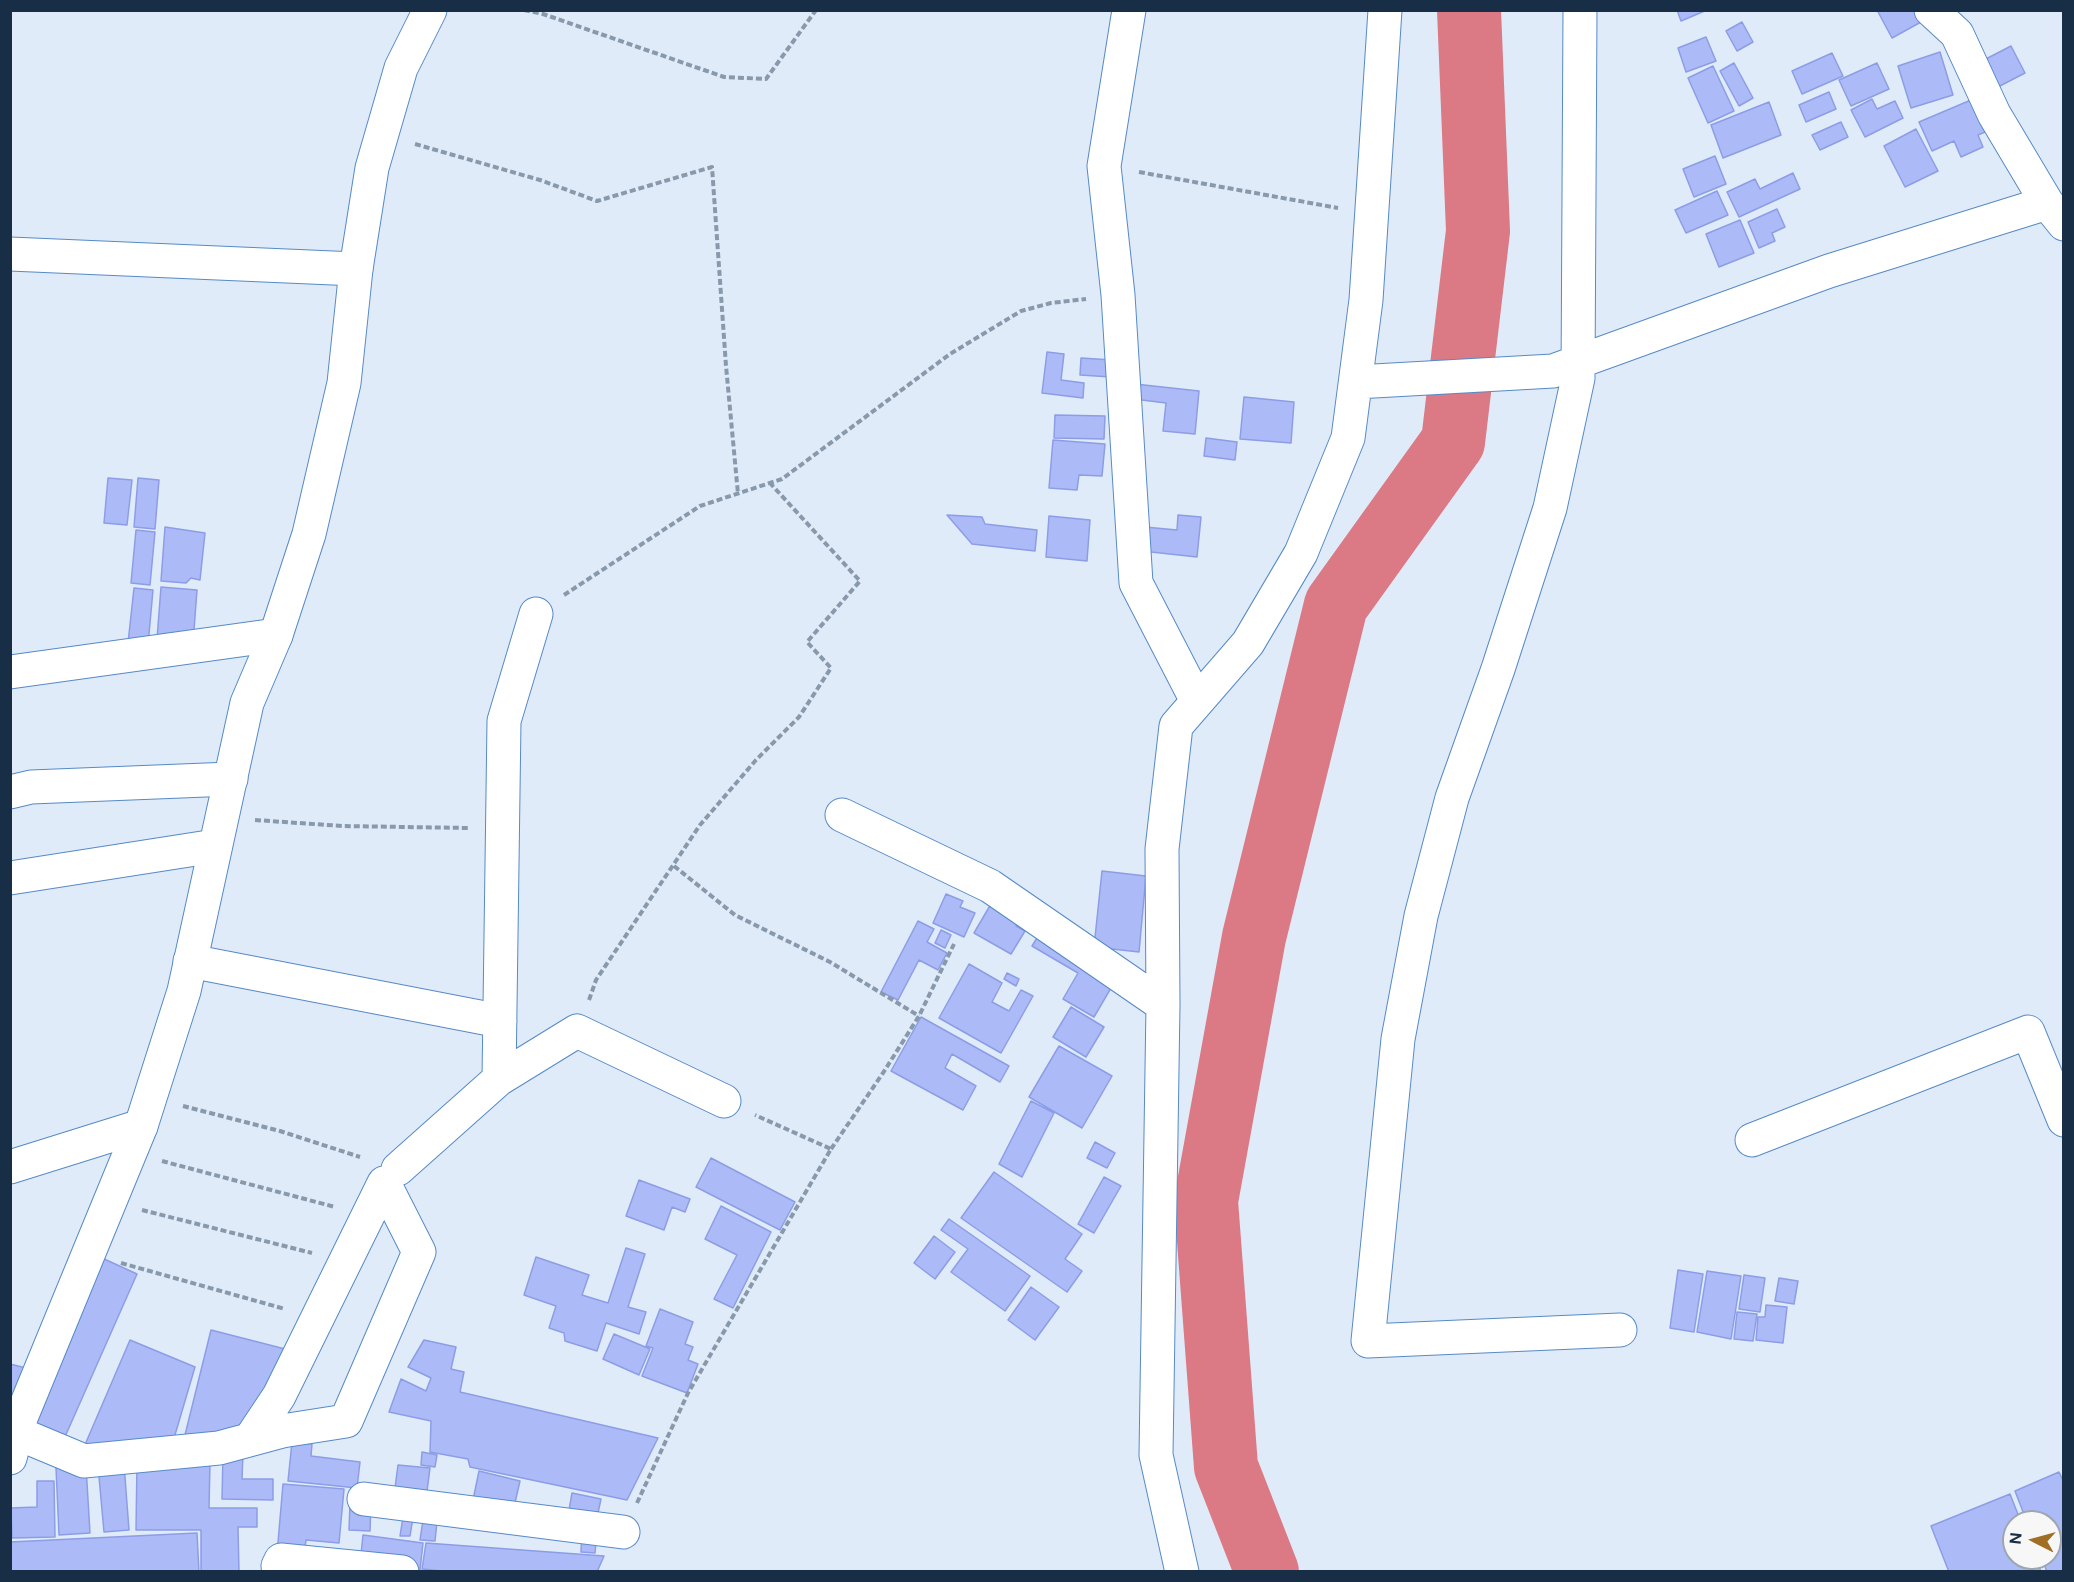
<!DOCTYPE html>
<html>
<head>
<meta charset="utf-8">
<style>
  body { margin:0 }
  #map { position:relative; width:2074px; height:1582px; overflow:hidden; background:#e0ebf9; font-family:"DM Sans",sans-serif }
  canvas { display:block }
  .frame { position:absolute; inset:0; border:12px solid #182e47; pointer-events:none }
  .north { position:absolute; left:2002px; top:1510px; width:60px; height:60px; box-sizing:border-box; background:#f7f7f7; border:2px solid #9ea7b1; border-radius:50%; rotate:276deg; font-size:16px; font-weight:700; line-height:24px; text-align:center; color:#182e47 }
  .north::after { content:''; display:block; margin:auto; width:21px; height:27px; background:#a16f24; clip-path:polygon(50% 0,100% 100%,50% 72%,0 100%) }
</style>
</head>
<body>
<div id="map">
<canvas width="2074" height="1582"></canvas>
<div class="frame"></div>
<div class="north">N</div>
</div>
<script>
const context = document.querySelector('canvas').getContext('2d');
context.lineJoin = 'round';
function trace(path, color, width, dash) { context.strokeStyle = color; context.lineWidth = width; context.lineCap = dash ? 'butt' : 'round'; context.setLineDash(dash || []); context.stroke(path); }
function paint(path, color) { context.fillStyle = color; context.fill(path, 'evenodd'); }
trace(new Path2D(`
  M1267,1572L1226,1467L1206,1201L1254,937L1336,605L1453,442L1478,231L1469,10`), '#db7985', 64);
const building = new Path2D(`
  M1677,10H1707L1681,21Z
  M1877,10H1915L1921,22L1892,38Z
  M1742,22L1753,42L1737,51L1726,31Z
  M1706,37L1716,61L1686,72L1678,48Z
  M2011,46L2025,73L1996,88L1982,61Z
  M1940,52L1953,95L1911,108L1898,66Z
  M1832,53L1843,76L1802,94L1792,71Z
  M1734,63L1753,98L1739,106L1720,71Z
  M1877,63L1889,89L1851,106L1839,80Z
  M1713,66L1734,111L1708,123L1688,78Z
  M1829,92L1836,109L1806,122L1799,105Z
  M1872,99L1877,109L1895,101L1903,118L1865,137L1851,110Z
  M1971,100L1985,132L1978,135L1983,147L1961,157L1954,141L1932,151L1919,122Z
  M1769,102L1781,135L1723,158L1711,125Z
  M1841,122L1848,137L1820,150L1812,135Z
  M1916,129L1938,171L1905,187L1884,146Z
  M1715,156L1726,184L1694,197L1683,169Z
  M1793,173L1800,189L1739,217L1727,192L1755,179L1760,189Z
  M1717,191L1728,215L1686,233L1675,210Z
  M1777,209L1785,227L1772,233L1775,241L1759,248L1748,222Z
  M1740,220L1754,253L1719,267L1706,234Z
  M1047,352L1064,354L1061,380L1084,383L1083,398L1042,393Z
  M1081,358L1112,360L1111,377L1080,375Z
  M1135,384L1199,391L1195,434L1163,431L1166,403L1134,399Z
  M1244,397L1294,402L1291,443L1240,439Z
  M1055,415L1105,416L1104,439L1054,438Z
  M1206,438L1237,442L1235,460L1204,456Z
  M1053,440L1105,444L1102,476L1079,475L1077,490L1049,488Z
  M108,478L132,480L127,525L104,523Z
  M138,478L159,480L155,529L134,527Z
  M947,515L982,517L985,524L1037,530L1035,551L972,544Z
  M1178,515L1201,517L1197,557L1142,551L1145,527L1177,530Z
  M1049,516L1090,520L1087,561L1046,557Z
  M165,527L205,533L200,580L191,578L186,583L161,581Z
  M136,530L155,532L150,585L131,583Z
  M161,587L197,590L193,643L157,639Z
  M134,588L153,590L148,645L128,643Z
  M1102,871L1146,876L1139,952L1094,947Z
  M946,894L963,901L960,907L975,913L964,937L933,923Z
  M995,897L1024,913L1016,926L1025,931L1011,954L974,933Z
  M918,921L934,929L927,942L947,953L938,970L919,960L898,1000L881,992Z
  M941,930L951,935L945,948L935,943Z
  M1042,930L1118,976L1094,1017L1063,999L1078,973L1032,946Z
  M969,964L1002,983L992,1002L1009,1011L1021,990L1033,996L1001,1053L939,1018Z
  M1007,973L1019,979L1016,986L1004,979Z
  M1071,1007L1104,1027L1086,1057L1053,1037Z
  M921,1017L1009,1066L1000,1082L952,1054L945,1068L976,1086L963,1110L891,1071Z
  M1059,1046L1112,1076L1082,1128L1029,1097Z
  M1031,1101L1054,1113L1022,1177L999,1164Z
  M1095,1142L1115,1153L1107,1168L1087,1158Z
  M711,1158L795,1202L780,1230L696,1187Z
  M994,1172L1082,1234L1065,1259L1082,1271L1067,1292L961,1218Z
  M1104,1177L1121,1186L1094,1233L1078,1224Z
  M639,1180L690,1199L685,1212L672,1207L664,1230L626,1216Z
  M721,1206L771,1232L733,1308L714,1299L737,1255L705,1239Z
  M949,1219L1030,1276L1005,1311L951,1272L968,1249L941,1230Z
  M934,1236L955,1252L935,1279L914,1263Z
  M626,1248L645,1254L628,1307L646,1312L639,1334L606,1323L597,1351L565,1341L564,1333L549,1328L556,1306L524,1295L536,1257L589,1275L582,1295L608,1303Z
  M102,1258L137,1274L64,1439L29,1424Z
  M1678,1270L1703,1274L1694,1332L1670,1328Z
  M1707,1271L1741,1276L1731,1339L1697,1332Z
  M1744,1275L1765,1278L1760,1312L1739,1309Z
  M1779,1278L1798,1281L1794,1304L1775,1301Z
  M1031,1287L1059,1307L1035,1340L1008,1320Z
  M1766,1305L1787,1307L1783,1343L1756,1340L1758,1317H1765Z
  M660,1309L693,1322L685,1344L693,1347L688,1360L698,1364L687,1393L642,1376L653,1348L646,1346Z
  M1737,1312L1757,1314L1753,1341L1734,1339Z
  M211,1330L289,1350L231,1441L182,1447Z
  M614,1334L650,1349L639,1375L603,1359Z
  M130,1340L195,1367L172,1445L84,1447Z
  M424,1340L456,1347L451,1369L464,1372L460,1392L658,1438L627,1500L470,1467L468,1459L430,1452L431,1421L389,1412L401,1379L426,1391L431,1378L408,1367Z
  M10,1364L38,1371L10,1429Z
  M292,1442L312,1444L311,1456L360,1462L357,1488L288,1481Z
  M422,1452L437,1455L435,1467L421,1465Z
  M223,1453H243L242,1479H273V1500L222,1499Z
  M137,1462H210L209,1508H257V1527H238L239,1572H201V1530H136Z
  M124,1464L129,1530L104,1532L98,1466Z
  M398,1465L430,1468L427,1491L395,1488Z
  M86,1466L90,1533L59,1535L56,1468Z
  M479,1471L520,1481L514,1507L473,1500Z
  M2059,1472L2064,1482V1572H2047L2042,1558H2050V1522H2027L2015,1491Z
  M37,1481H54L55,1537L12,1538L11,1508L37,1507Z
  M283,1484L344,1489L339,1543L306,1540L304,1556L277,1554Z
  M572,1493L601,1499L595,1527L567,1522Z
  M2010,1494L2021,1522H2014V1558H2036L2041,1572H1949L1931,1526Z
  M350,1503H371L370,1531L349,1530Z
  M405,1504L415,1505L410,1536H400Z
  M423,1520L437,1522L435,1541L420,1540Z
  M582,1531L597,1532L595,1553L581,1552Z
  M197,1533L199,1572H10V1542Z
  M363,1535L423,1543L420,1570L360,1564Z
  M426,1543L604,1556L597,1572H452L422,1569Z`);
paint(building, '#acbbf7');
trace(building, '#8c9de6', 1.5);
const street = new Path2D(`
  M1129,10L1104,166L1118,295L1136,583L1197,701
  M1580,10L1578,378L1550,508L1498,669L1452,798L1421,916L1398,1039L1368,1341L1620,1330
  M1931,10L1957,34L1994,114L2047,203L2064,224
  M10,254L356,269
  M1356,382L1553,371L1829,271L2047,203
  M10,672L276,635
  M10,792L31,787L231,779
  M842,815L990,886L1163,1005
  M10,878L215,846
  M190,961L500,1021
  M499,1079L577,1031L724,1101
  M1752,1140L2028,1032L2064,1120
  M10,1167L141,1126
  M398,1169L499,1079L504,721L536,614
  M17,1433L84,1461L219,1448L282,1431L346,1421L419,1252L384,1183L279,1396L251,1438
  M364,1499L623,1532
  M278,1566L281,1560L402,1572
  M1182,1572L1156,1455L1163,1005L1162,849L1176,726L1248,643L1301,553L1348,438L1366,300L1385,10`);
const secondary = new Path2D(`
  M10,1458L20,1420L141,1126L184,991L247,703L276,635L309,534L344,383L356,269L372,168L401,68L430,10`);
trace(street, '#568ac7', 35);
trace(secondary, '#568ac7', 35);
trace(new Path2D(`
  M524,10L543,14L724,77L766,79L816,10
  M415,144L540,180L597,201L712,167L726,366L738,494
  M1139,172L1338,208
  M564,595L700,506L782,479L950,354L1021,311L1051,303L1086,299
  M255,820L342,826L469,828
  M674,866L735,915L830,962L919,1016
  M589,1000L596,980L700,825L756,760L799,717L831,668L807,642L860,581L770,483
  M183,1106L280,1131L360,1157
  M831,1149L883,1073L919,1016L954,944
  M162,1161L335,1207
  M142,1210L312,1253
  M121,1263L285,1309
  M637,1503L688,1393L831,1149L755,1115`), '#8999ac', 4, [6, 3]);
trace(street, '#fff', 33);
trace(secondary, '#fff', 33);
</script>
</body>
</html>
